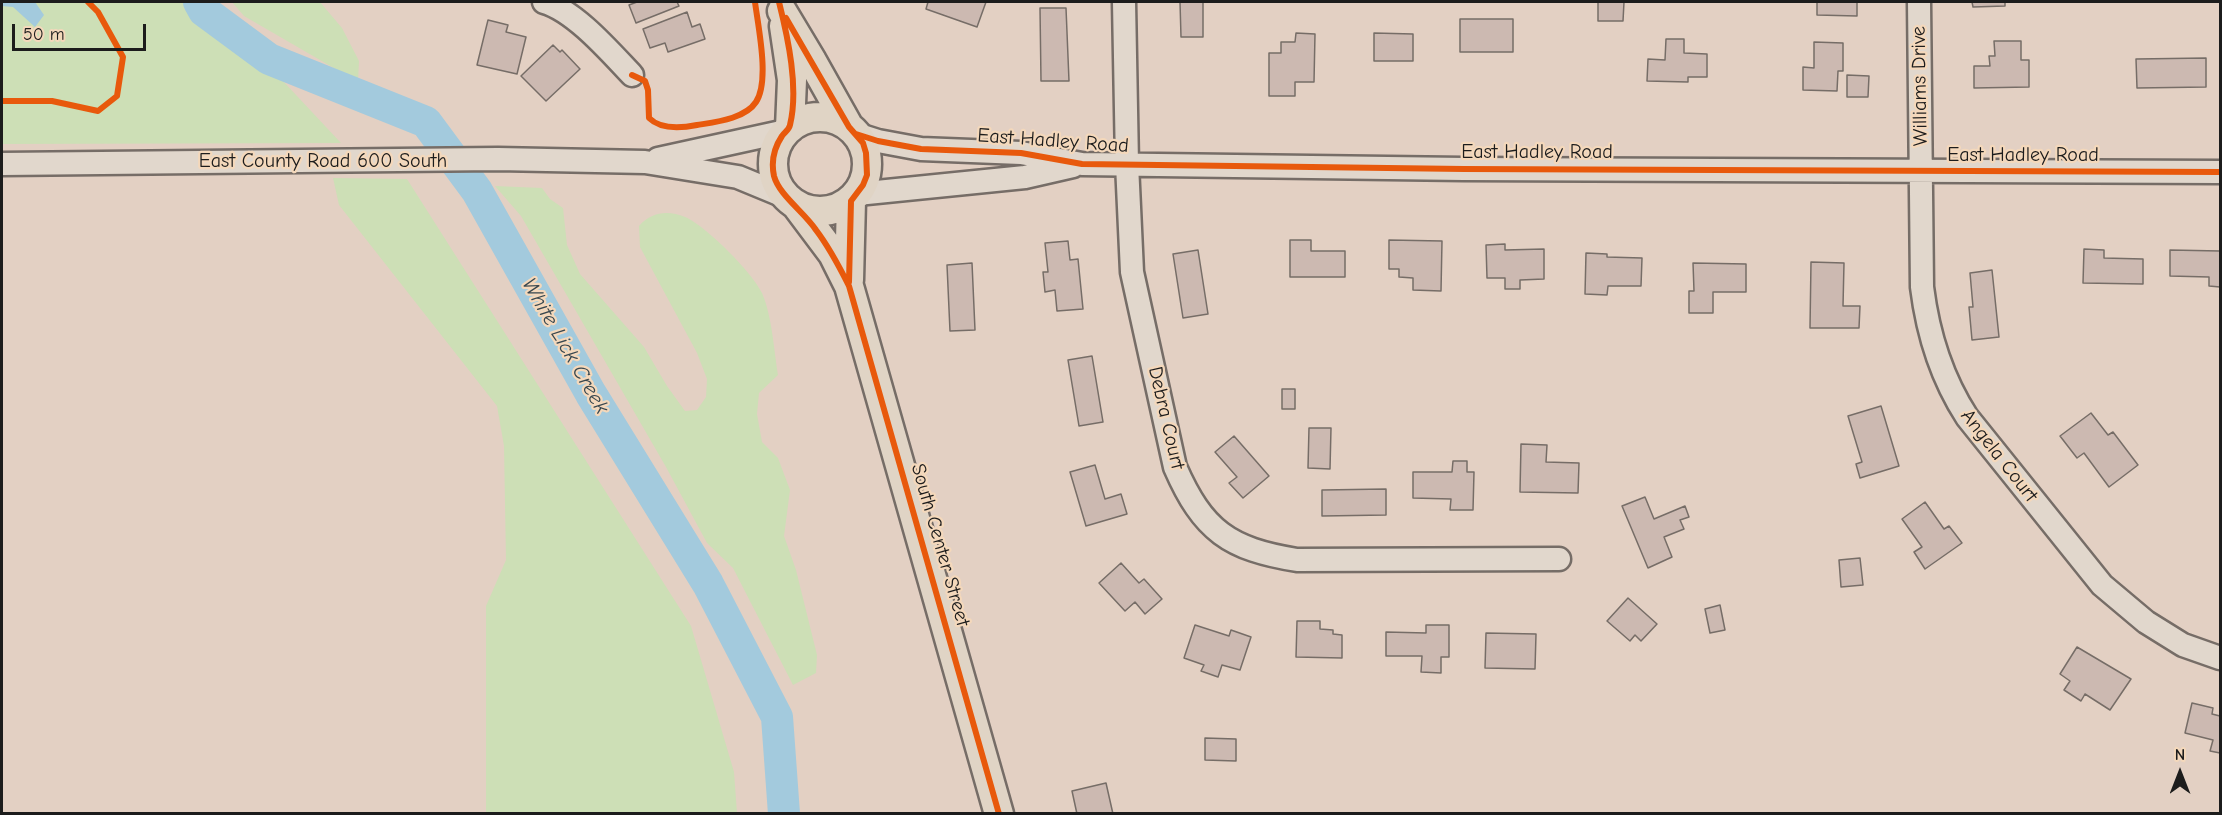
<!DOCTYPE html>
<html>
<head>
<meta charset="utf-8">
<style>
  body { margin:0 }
  #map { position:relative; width:2222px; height:815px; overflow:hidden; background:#e3d0c3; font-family:"Comic Neue",sans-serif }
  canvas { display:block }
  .frame { position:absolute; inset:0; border:3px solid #1c1c1c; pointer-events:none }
  .north { position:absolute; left:2150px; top:743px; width:60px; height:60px; -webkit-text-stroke:4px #f4d8bb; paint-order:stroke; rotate:0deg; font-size:16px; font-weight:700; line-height:24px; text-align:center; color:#1c1c1c }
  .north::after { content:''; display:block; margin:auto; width:21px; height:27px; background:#1c1c1c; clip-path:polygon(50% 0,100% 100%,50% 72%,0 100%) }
  .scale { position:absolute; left:12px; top:24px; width:134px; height:27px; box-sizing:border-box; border:3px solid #1c1c1c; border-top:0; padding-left:8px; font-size:18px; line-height:21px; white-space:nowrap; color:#1c1c1c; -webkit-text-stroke:4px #f4d8bb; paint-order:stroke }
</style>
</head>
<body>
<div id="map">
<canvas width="2222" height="815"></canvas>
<div class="frame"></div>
<div class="north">N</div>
<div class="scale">50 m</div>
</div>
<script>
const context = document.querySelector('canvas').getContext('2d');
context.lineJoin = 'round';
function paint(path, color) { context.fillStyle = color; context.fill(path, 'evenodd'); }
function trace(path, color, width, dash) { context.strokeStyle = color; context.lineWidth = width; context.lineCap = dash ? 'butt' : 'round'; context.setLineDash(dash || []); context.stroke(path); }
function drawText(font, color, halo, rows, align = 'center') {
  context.font = font + ' "Comic Neue",sans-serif'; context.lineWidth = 4.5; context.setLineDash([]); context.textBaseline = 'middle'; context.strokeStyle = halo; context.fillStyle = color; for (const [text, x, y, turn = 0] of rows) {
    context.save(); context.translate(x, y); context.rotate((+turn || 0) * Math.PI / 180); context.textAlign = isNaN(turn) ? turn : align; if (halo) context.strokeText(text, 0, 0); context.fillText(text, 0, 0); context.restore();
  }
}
paint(new Path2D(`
  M2,2H209L341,143L2,144Z
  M232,2H320L342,28L359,61L358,82L244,16Z
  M333,178L407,179L691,626L734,772L737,813H486V606L506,560L504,446L497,406L339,205Z
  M495,186L542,188L550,199L563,208L567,245L580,274L644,347L667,386L685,411L697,410L706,397L707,379L697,353L640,247L639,226C651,212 668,210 685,217C705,225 753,273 762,293C772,316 774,350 778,375L759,393L757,414L762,442L778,458L790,490L784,536L796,570L817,655L816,673L793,685L733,568L707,543L666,467L521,216Z`), '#cddfb6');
paint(new Path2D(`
  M2,2H35L44,15L35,27L13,7L2,6Z`), '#a3cadd');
trace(new Path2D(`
  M199,2L204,11L269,59L426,122L477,191L591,394L708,584L777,717L784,814`), '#a3cadd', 32);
const building = new Path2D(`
  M637,2H677L679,6L636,23L629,5Z
  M928,2H986L977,27L926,9Z
  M1180,2H1203V37H1181Z
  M1598,2H1624L1623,21H1598Z
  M1817,2H1857V16L1817,15Z
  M1972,2H2005V6L1973,7Z
  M1040,8H1066L1069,81H1041Z
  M687,12L692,27L700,24L705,39L668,52L665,43L650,48L643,29Z
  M1460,19H1513V52H1460Z
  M488,20L508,25L506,32L526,37L517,74L477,65Z
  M1296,33L1315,34L1314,82H1295V96H1269V53H1281V42H1295Z
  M1374,33L1413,34V61H1374Z
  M1666,39H1684V53L1707,54V77H1688V82L1647,81L1648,59L1665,60Z
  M1994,41H2021V60H2029V87L1974,88V66H1990L1989,56H1995Z
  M1814,42L1843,43V71H1838L1837,91L1803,90V67L1814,68Z
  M553,45L560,52L562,50L580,69L546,101L521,76Z
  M2206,58V87L2137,88L2136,59Z
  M1847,75L1869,76L1868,97H1847Z
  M1290,240H1311V251H1345V277H1290Z
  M1389,240L1442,241L1441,291L1413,290V278L1399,277V269H1389Z
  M1068,241L1070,260L1078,259L1083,309L1057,311L1055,290L1045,292L1043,272H1048L1045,243Z
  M1505,244V250L1544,249V279L1520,280V289H1505V278H1487L1486,245Z
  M2084,249L2104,250V258L2143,259V284L2083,283Z
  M1198,250L1208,314L1183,318L1173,254Z
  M2170,250L2220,251V287L2209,286V277L2170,276Z
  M1586,253L1607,254V257L1642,258L1641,286H1608L1607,295L1585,294Z
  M1811,262L1844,263L1843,306H1860L1859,328H1810Z
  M972,263L975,330L950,331L947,265Z
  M1693,263L1746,264V292H1713V313H1689V291H1694Z
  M1992,270L1999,337L1972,340L1969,307H1973L1970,273Z
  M1092,356L1103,422L1079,426L1068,360Z
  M1282,389H1295V409H1282Z
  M1881,406L1899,466L1860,478L1856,464L1862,462L1848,416Z
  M2091,413L2108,435L2113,432L2138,465L2109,487L2084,453L2077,458L2060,436Z
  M1309,428H1331L1330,469L1308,468Z
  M1234,436L1269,476L1243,498L1229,483L1237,477L1215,452Z
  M1521,444L1547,445L1546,462L1579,463L1578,493L1520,492Z
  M1453,461H1467V472H1474L1473,510H1450L1451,499L1413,498V472H1452Z
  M1095,465L1105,499L1121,494L1127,514L1086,526L1070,472Z
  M1386,489V515L1322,516V490Z
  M1645,497L1654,519L1685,506L1689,517L1680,520L1684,529L1664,537L1672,557L1648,568L1622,506Z
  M1925,502L1944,529L1949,526L1962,543L1925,569L1914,552L1922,547L1902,519Z
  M1860,558L1863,585L1841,587L1839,560Z
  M1121,563L1139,583L1144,579L1162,599L1145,614L1135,602L1125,611L1099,583Z
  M1628,598L1657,624L1641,641L1635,635L1630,641L1607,621Z
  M1720,605L1725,630L1710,633L1705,609Z
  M1297,621H1320V629L1333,630V634L1342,635V658L1296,657Z
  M1195,625L1229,636L1231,630L1251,637L1240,670L1222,665L1218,677L1201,671L1204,665L1184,658Z
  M1426,625H1449V657H1441V673L1421,672L1422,656H1386V632L1426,633Z
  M1486,633L1536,634L1535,669L1485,668Z
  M2077,647L2131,679L2110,710L2085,694L2081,701L2064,690L2070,681L2060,674Z
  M2192,703L2213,708L2212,714L2220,716V753L2210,751L2213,740L2185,733Z
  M1205,738L1236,739V761L1205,760Z
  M1106,783L1113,814H1077L1072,791Z`);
paint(building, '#ccb9b1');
trace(building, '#766d67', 1.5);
const minor = new Path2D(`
  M544,2C575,11 610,52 632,75
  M1124,2L1127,164L1132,272L1175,467C1203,531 1229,549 1297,560L1559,559
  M1919,2L1922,287C1928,335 1941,377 1967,417L2102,585L2146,622L2183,645L2220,658
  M856,134L878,141L921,149L1021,153L1082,164L1464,169L2220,172
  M658,159L786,131
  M2,164L498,159L645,162L738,177L784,196
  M857,194L1025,177L1073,166`);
const major = new Path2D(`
  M782,11L812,61L849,127
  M784,26L792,80L790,128
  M773 164a47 47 0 1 1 94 0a47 47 0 1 1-94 0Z
  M797,206L833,254L849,286L999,814
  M849,280L851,201`);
trace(minor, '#766d67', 27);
trace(major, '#766d67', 33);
trace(minor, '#e1d7cc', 22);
trace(major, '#e0d4c5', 28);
trace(new Path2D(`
  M779,2C788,38 799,88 790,125C789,130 785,132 782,136C774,148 771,162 774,176C779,195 804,212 816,230C829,247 839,266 849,286L999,814
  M786,18L849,127L863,143L866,153L867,175L863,185L851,201L849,282
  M632,75L645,81L648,90L649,118C661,130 682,128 697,125C715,122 745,119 756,102C770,81 758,26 755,2
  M2,101H52L98,111L117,96L123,57L98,12L88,2
  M856,134L878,141L921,149L1021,153L1082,164L1464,169L2220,172`), '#e8590c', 6);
drawText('20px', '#1c1c1c', '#f4d8bb', [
  ["Williams Drive",1920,86,-91],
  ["East Hadley Road",1053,141,4],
  ["East Hadley Road",1537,152],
  ["East Hadley Road",2023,155],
  ["East County Road 600 South",323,161],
  ["Debra Court",1166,418,77],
  ["Angela Court",1999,456,52],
  ["South Center Street",940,545,74]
]);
drawText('italic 21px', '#37474f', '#f4d8bb', [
  ["White Lick Creek",565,346,60]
]);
</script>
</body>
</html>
